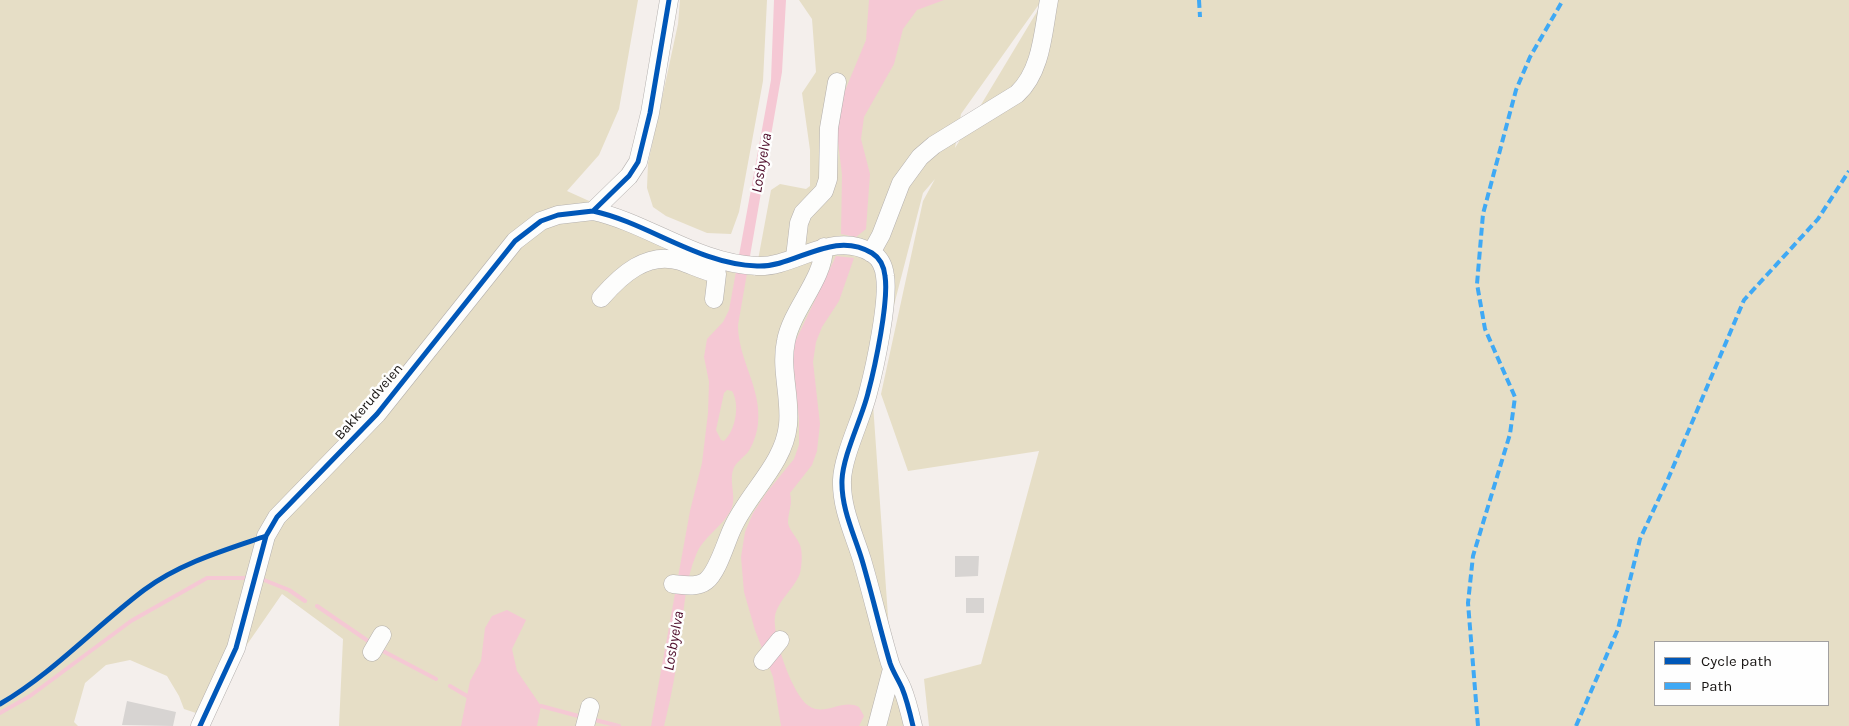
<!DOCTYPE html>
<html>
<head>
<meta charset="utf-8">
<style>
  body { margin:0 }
  #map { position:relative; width:1849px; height:726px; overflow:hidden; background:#f4efec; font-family:Karla,sans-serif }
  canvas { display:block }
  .legend { position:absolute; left:1654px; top:641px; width:175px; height:65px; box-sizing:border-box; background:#fefefe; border:1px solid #a2a0a0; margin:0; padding:6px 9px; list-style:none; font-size:15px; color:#171412 }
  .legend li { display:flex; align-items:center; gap:10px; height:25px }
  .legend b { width:25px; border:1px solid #a2a0a0 }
</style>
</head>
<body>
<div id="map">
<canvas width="1849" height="726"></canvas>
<ul class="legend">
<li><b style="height:6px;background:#0057b8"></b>Cycle path</li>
<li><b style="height:6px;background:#3fa9f5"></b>Path</li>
</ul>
</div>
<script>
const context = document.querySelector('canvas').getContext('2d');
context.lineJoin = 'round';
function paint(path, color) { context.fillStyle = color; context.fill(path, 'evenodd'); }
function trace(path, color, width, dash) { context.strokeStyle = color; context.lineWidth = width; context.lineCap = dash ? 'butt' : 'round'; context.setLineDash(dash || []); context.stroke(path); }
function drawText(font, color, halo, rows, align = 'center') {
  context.font = font + ' Karla,sans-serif'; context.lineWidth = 5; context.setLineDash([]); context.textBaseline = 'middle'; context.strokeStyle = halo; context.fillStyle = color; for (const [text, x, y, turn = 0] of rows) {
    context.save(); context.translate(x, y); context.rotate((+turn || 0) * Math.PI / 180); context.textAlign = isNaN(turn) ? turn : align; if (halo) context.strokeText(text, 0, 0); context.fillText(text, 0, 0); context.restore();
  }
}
paint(new Path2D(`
  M0,0H638L619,109L599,155L567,191L755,276L771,190L780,184L806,189L810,186V150L802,93L816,72L812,19L799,0H1042L961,114L955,148L1044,0H1849V726H929L924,679L981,664L1039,451L908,471L881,394L923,201L935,179L923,193L872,390L892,673L905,726H339L343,639L282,594L237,659L205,698L196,713L184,709L179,696L167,676L130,660L106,665L85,683L74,722L78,726H0ZM1655,642H1828V705H1655Z
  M680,0H767L763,81L739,212L731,234L707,233L666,216L653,207L647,188L648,163L678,24Z`), '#e6dec6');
paint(new Path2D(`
  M774,0H786L782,72L738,325C738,360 762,388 758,424C757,433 753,445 748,452C743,458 735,463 733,470C729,483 737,498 731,510C722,527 703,537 696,555C686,578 684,608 681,633C677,664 672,695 664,726H651L690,511L702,463L708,413L709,382L704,357L707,339L723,322L729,310L771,80ZM727,390L732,391C740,404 736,430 724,441L721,440L716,430L724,393Z
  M869,0H944L917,10L903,29L894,64L864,117L861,139L870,174L866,229L856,237L841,234L842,175L836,125L844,93L866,40Z
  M836,256L854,258L839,301L822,327L816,342L813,362L820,424L817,451L812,465L790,493C793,504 788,512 788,523C789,530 796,536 799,543C803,549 802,565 800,573C795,588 778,600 775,616C772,635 792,695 809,706C825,717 842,698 859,707L864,716L859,726H781L773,677L755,630L744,592L741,557L745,532L753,513L767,492L794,459L799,445V419L793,361L795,342Z
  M507,610L526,620L512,649L517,671L541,706L537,726H461L470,681L481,661L485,628L492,616Z`), '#f5c8d4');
trace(new Path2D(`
  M259,578L289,590L305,601
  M317,606L371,643
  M379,649L436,679
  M450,686L467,696
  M541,706L582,717
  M0,713L30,696L131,621L207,578H250
  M591,719L619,726`), '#f5c8d4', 4);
paint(new Path2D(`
  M955,556H979L978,576L955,577Z
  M966,598H984V613H966Z
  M127,701L176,712L173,726L122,725Z`), '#d7d4d2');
const minor = new Path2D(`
  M593,211C648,223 698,264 757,266C795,268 832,229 872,253C880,258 884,267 885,276C889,301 875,367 868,393C862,418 843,455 842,480C841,508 854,534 862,560C872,594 880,629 890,663C893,672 898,679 902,688C907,700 910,713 913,726
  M871,253L881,235L901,183L920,157L934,145L1017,94C1042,71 1043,31 1049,0
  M795,257L799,223L803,213L824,191L828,179L829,128L837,82
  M601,298C621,275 647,251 680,261C692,265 704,271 717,274L714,299
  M673,584C683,585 697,588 706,581C718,572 726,541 733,527C749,492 784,464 788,425C791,397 780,369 786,341C792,309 824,279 824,247
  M372,652L382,635
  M763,661L780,640
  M200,726L236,648L266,536L277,517L377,414L515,241L541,221L558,215L593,211L629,176L638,162L650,113L669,0
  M585,726L590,707
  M877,726L892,669`);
trace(minor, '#b4b0ae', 19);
trace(minor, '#fdfdfc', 18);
trace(new Path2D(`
  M1199,0L1200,17
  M1478,726L1468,603L1473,556L1510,434L1515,397L1485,329L1477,284L1483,214L1516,90L1530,57L1563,0
  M1576,726L1618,629L1640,539L1668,479L1744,300L1818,219L1849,171`), '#3fa9f5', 4, [8, 4]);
trace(new Path2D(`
  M593,211C648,223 698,264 757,266C795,268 832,229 872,253C880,258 884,267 885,276C889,301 875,367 868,393C862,418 843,455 842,480C841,508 854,534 862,560C872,594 880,629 890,663C893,672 898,679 902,688C907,700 910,713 913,726
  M0,704C53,673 95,627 144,590C180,563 225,550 266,536
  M200,726L236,648L266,536L277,517L377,414L515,241L541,221L558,215L593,211L629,176L638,162L650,113L669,0`), '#0057b8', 5);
drawText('14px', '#171412', '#fefefe', [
  ["Bakkerudveien",369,402,-49]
]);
drawText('italic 15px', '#4d0a28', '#fefefe', [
  ["Losbyelva",762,163,-80],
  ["Losbyelva",674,641,-80]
]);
</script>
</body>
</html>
